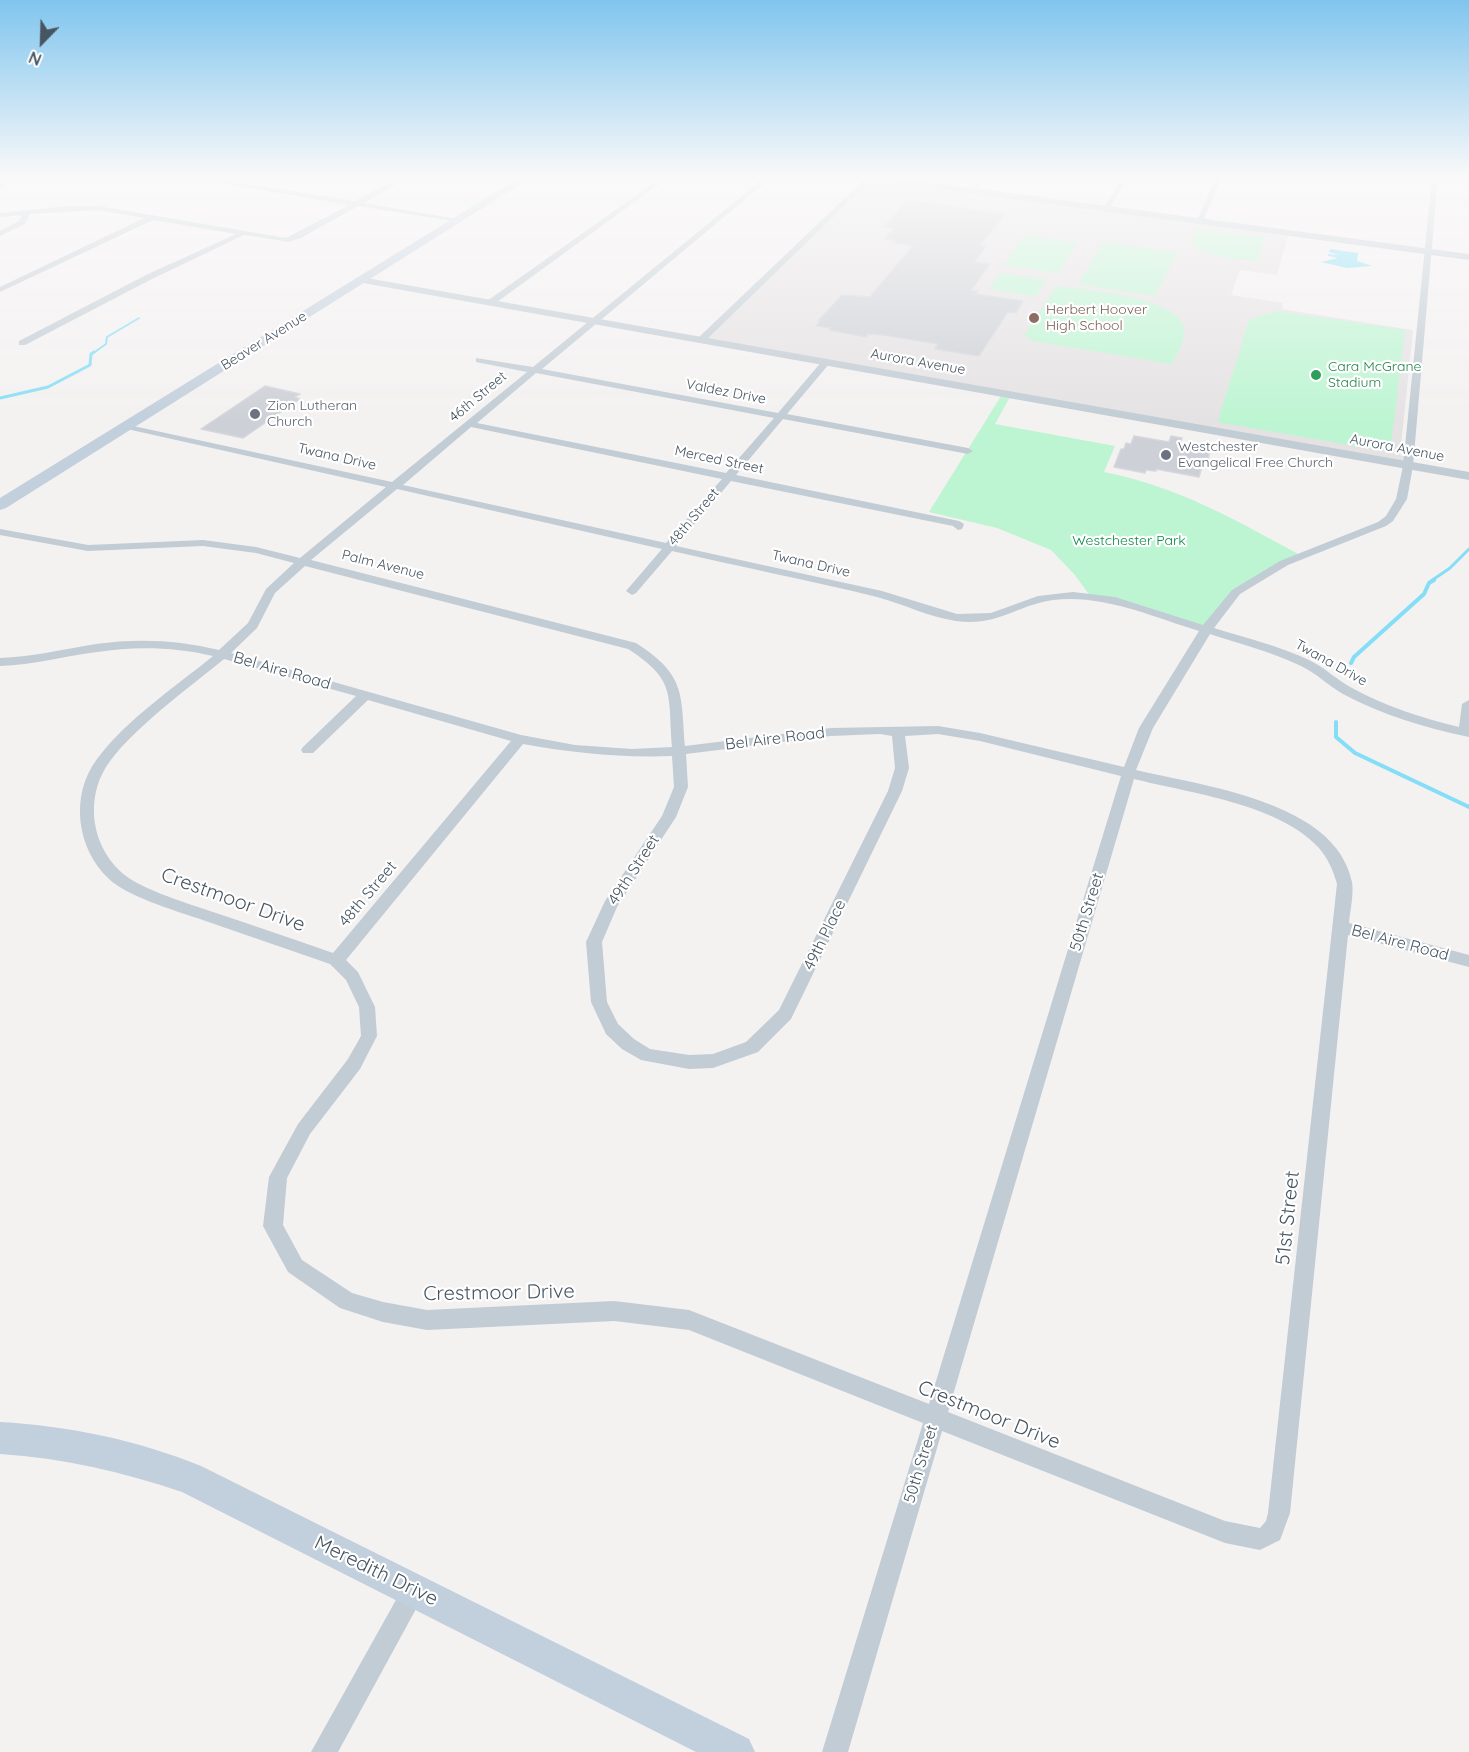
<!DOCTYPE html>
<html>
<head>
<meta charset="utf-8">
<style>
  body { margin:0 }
  #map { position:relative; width:1469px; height:1752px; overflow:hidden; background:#f4f1f1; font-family:Quicksand,sans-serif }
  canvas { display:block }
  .north { position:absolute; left:12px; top:12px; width:60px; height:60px; -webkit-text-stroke:4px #fff; paint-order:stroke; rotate:203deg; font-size:16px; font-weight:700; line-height:24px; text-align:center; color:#475561 }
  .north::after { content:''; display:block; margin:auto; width:21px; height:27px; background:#475561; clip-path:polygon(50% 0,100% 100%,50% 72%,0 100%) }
</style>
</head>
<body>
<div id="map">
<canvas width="1469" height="1752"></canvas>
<div class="north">N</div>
</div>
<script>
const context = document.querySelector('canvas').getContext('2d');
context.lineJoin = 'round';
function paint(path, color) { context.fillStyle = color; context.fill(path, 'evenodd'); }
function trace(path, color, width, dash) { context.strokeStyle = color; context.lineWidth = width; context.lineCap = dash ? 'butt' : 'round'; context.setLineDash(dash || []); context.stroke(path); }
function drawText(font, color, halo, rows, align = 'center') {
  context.font = font + ' Quicksand,sans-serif'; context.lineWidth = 4.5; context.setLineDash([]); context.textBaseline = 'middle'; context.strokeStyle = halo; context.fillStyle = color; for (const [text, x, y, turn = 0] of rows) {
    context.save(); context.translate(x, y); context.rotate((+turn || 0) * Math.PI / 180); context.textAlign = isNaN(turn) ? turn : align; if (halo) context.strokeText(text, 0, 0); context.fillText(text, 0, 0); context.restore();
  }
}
paint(new Path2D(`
  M871,177L1289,233L1277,275L1240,270L1231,295L1283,303L1282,309L1412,330L1413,332L1400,455L1408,458V466L701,340Z`), '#e5e2e3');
paint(new Path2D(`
  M1197,229L1260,237L1264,239L1257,261C1240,259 1198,258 1192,240Z
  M1025,235L1077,243L1058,273L1004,265Z
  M1104,242L1177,253L1155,296L1078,284Z
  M1000,273L1046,280L1036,296L989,289Z
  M1057,286C1083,290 1180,296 1184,329C1186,340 1176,354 1172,364L1033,341L1024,335Z
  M1277,311L1405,330L1390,452L1222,423L1218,420L1249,320Z
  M1001,396L1010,397L995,424L1115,446L1104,472C1180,487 1235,520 1302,556L1236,592L1207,629L1091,597L1074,574L1051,550L997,528L929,512Z`), '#bdf5d2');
paint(new Path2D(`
  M1330,249L1358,253L1357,261L1372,266L1347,268L1321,262L1338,258L1328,256V254L1339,255L1329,252Z`), '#85def6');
trace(new Path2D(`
  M92,354L106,344L107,337L139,318`), '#85def6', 2);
trace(new Path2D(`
  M0,398L48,387L90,365L91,354L94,352
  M1431,581L1450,568L1469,549`), '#85def6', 3);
trace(new Path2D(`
  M1351,663L1354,657L1424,594L1429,583L1434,580
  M1336,722V737L1355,753L1469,807`), '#85def6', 4);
const building = new Path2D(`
  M908,200L1005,214L980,245L986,246L974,262L990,264L971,290L978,291L975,294L1023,301L1016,313L1008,312L979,356L935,349L938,344L884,335L868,334L866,337L829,330L831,328L816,326L820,321H818L842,295L870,297L913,246L893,243L895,240L885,239L894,228L884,227Z
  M265,386L300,394L294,397L300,399L243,438L201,429Z
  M1134,436L1169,442L1171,436L1182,438L1180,444L1210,450L1207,464L1203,463L1199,477L1156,469V471L1146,470L1145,473L1114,467L1121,449H1124L1126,443L1131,444Z`);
paint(building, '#cdd0d6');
trace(building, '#d5d7dd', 1.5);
paint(new Path2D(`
  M17,177H26L0,188V184Z
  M185,177H201L355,201L400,177H408L364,203L463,220L459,222L358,206L301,238L289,242L244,235L152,279L25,345H19V341L146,275L236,234L153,220L0,292V287L144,218L98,210L30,214L25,224L0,236V231L19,221L22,215L0,217V213L68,206H98L286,238L349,205Z
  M662,177H669L493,305H487V301Z
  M765,177H772L542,369L778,413L823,360H829V364L787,414L968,448L973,451L968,454L783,419L736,475L959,521L964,524L962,529L958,530L953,526L731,481L676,546L882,591L957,614L991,613L1038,596L1073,592L1115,597L1203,625L1232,590L1280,561L1378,522L1386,516L1396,499L1403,466L1432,177H1438L1413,466L1407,499L1393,521L1386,526L1288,565L1240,594L1214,628C1246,638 1279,646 1309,660C1324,667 1337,680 1352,688C1385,706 1422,718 1459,727L1462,704L1469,700V737C1426,728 1382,715 1343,694C1329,686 1316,673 1301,666C1272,652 1240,644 1210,634L1153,728L1136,770C1202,786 1336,801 1352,882C1354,894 1350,911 1349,923L1469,955V967L1348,935L1290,1513L1280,1540L1260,1550L1225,1543L942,1431L848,1752H822L923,1423L689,1330L614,1321L427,1330L383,1322L340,1308L288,1272L263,1226L269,1177L298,1124L348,1059L361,1036L359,1007L346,980L330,964C286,949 241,933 197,918C173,910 127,896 109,879C76,848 70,795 97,759C128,718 174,688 213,656C175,647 135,646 97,652C64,656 33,665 0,666V658C33,657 64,649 96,644C137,638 179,640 219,650L248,623L266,589L294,563L256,553L203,546L88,551L0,535V529L88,545L203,540L256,547L300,558L386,487L127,429L124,428V424L392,482L527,372L476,362V358L533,367ZM536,373L774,418L726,473L477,423ZM471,427L722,479L666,543L403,485ZM397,489L662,549L626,591L632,595L636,593L672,551C740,567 809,580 877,597C904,604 928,617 956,621C997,627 1017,605 1053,600C1103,594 1153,617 1199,631L1139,728L1124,767L980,733L938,726L831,728L685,746C681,691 685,675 636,643L311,560ZM305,566L628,649C676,680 668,693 672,747L632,749L575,745L521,735L231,653L257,628L275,593ZM224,659L356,696L303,747L301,750L303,753H313L368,700L511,741L333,953C291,938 249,924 207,910C184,902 137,888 120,871C91,844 86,799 106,767C129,731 190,687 224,659ZM880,734L892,736L895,768L888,791L779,1010L746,1042L713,1054L689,1055L650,1049L634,1039L618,1024L607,1002L602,942L617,907L676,817L688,787L686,754L831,736ZM938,734L980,741L1121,776L929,1404L689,1310L614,1301L427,1310L383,1302L352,1293L302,1260L283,1225L287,1178L310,1134L360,1069L377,1036L375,1007L358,972L346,960L523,744C573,753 621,758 672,756L674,787L662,816L605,901L586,942L591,1002L606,1034L622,1049L641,1060L689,1069L713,1068L758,1052L791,1019L902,791L909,768L905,736ZM1134,779C1190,793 1278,804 1318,847C1328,858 1333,870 1337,884L1268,1513L1266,1521L1260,1528L1225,1521L948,1412Z
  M867,177H874L704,342H698V338Z
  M980,177H987L974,192H970Z
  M1122,177H1128L1108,211H1102Z
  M1216,177H1222L1203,221L1196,223Z
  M414,1578L422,1582L426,1590L422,1598L338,1752H311L406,1582Z`), '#c1ccd4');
paint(new Path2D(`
  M866,177H890L1469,254V260L870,180Z
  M361,277L1469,472V480L357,282L356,280Z`), '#c1ccd4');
paint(new Path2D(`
  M520,177H532L6,508L0,510V498Z
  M0,1422C69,1426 137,1440 201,1466L749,1739L755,1752H696L182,1492C123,1472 63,1458 0,1454Z`), '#c2cfdc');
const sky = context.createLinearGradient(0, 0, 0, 422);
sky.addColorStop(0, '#80c5ee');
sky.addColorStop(0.42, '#faf9f9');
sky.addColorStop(1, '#faf9f900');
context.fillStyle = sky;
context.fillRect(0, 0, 1469, 422);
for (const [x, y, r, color] of [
  [1034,318,6,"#8d6e63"],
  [1316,375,6,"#2e9e5b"],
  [255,414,6,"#6b7280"],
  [1166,455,6,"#6b7280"]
]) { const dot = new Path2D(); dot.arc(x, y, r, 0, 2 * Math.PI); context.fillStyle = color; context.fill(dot); trace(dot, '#fff', 2); }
drawText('14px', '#785e54', '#fff', [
  ["Herbert Hoover",1046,310],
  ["High School",1046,326]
], 'left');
drawText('14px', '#475561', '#fff', [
  ["Beaver Avenue",264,341,-32],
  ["Aurora Avenue",918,362,10],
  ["Valdez Drive",726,392,11],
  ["46th Street",478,397,-40],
  ["Aurora Avenue",1397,448,11],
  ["Twana Drive",337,457,13],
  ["Merced Street",719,460,12],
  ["48th Street",694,517,-50],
  ["Twana Drive",811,564,13],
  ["Palm Avenue",383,565,14],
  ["Twana Drive",1331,663,29]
]);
drawText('14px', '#27864d', '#fff', [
  ["Cara McGrane",1328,367],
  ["Stadium",1328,383]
], 'left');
drawText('14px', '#5b616d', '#fff', [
  ["Zion Lutheran",267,406],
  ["Church",267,422],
  ["Westchester",1178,447],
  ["Evangelical Free Church",1178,463]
], 'left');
drawText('14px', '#0d874a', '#fff', [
  ["Westchester Park",1129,541]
]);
drawText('16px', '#475561', '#fff', [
  ["Bel Aire Road",282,671,16],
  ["Bel Aire Road",775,739,-7],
  ["49th Street",634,870,-57],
  ["48th Street",368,894,-50],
  ["50th Street",1087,912,-73],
  ["49th Place",825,935,-64],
  ["Bel Aire Road",1400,943,15],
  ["50th Street",921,1464,-73]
]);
drawText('20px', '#475561', '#fff', [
  ["Crestmoor Drive",233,900,20],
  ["51st Street",1288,1218,-84],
  ["Crestmoor Drive",499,1293,-1],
  ["Crestmoor Drive",989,1415,22],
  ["Meredith Drive",376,1571,26]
]);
</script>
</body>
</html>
